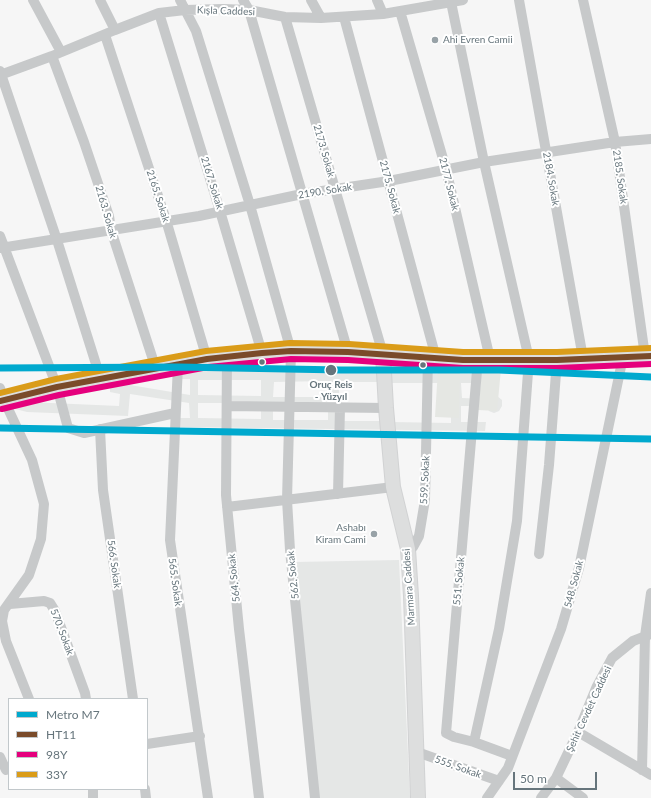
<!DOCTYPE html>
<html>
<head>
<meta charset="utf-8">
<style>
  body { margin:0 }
  #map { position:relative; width:651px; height:798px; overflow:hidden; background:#f6f6f6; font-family:Lato,sans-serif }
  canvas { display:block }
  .legend { position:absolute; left:8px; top:698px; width:140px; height:92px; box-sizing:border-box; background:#fff; border:1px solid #c2c8cb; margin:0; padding:5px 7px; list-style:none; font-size:12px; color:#66757c }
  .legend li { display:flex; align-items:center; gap:8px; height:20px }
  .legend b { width:20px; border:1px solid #c2c8cb }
  .scale { position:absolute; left:513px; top:772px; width:84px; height:18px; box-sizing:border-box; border:2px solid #66757c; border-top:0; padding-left:5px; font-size:12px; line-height:14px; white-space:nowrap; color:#66757c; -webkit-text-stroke:3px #fff; paint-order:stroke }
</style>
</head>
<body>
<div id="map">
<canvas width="651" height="798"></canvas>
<ul class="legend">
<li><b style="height:5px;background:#00a9ce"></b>Metro M7</li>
<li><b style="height:5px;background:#7a4b2a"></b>HT11</li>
<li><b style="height:5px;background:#e5007d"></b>98Y</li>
<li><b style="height:5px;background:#da9c19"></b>33Y</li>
</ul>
<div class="scale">50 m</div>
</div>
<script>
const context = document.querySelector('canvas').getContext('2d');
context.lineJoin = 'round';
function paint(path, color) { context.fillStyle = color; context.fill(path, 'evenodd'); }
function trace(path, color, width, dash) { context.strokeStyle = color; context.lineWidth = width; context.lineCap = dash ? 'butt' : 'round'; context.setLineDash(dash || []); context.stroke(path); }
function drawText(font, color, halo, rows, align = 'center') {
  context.font = font + ' Lato,sans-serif'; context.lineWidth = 4; context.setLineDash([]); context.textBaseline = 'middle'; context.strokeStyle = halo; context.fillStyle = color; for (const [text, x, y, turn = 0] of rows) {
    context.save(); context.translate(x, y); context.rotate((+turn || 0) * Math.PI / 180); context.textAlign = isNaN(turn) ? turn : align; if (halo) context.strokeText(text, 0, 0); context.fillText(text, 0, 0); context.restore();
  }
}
paint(new Path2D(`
  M178,370L485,374V383H461L462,398L487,399L497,396L502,400V406L499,411L494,413L489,411L485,406H461V422H486L485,431L179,427V418H190L189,403L130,394L128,416L27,412L0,405V396L28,402L119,406L120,394L110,392V387L111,383L121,384L122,382H130V385L190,395V379H178ZM198,380H261V396L198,395ZM328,381V397H273L274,382ZM339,382H381V421H339ZM390,383H451V423L390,422ZM198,403H261V419L198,418ZM328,404V420H273V405Z
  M399,560L410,798H318L295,562Z`), '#e5e7e6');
paint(new Path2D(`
  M438,369H460L459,418L435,417Z
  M482,369H501L497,411L478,410Z`), '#e5e7e3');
const secondary = new Path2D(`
  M383,354L386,408L393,487L408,549L411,596L418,798
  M0,401L57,387L207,359L262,353L291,351L348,352L463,360L529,359L557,360L651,356`);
trace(secondary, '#d1d2d3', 16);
trace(new Path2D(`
  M33,0L61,52
  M100,0L115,30
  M180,0L196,31L250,205L291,351L287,500L290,550L315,798
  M243,0L249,10L348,352
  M311,0L321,18
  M377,0L383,14
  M519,0L583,358
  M583,0L615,142L645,356
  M451,2L484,162L529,359L517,521L499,629L474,742
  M400,11L446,169L490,359
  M159,13L220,211L262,353
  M285,17L383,354
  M344,17L436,358
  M105,35L166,220L207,359
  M52,56L84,142L109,216L111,230L156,369
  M0,71L57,240L101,380
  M0,75L52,56L115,30L159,13L185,10L223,9L249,10L285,17L321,18L383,14L463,0
  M0,236L57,387L68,428L84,433L175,413
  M0,248L199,216L302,194L389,181L484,162L615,142L651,139
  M227,357L226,495L239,629L259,798
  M478,359L446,733L454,737L474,742L512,756
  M178,365L170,540L208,798
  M0,388L4,400L32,460L44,504L41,539L29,575L4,610L2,621L6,641L29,699
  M227,406L386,408
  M100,429L103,490L133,699
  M338,494L340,407
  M227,507L393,487
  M408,549L413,547L419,536L425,500L428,357
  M539,554L549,465L557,360
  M10,604L44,601L50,603L55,611L85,693L86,699
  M578,732L651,775
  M147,744L200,736
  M417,752L499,781
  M0,757L6,770
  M642,770L645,636L651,593
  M556,778L583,798
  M145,789L146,798
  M93,798V789
  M487,798L508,768L561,629L579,568L623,357
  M541,798L556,778L578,732L597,686L612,658L633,641L651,634`), '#c7c9ca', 10);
trace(secondary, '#dddede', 14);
trace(new Path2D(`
  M0,401L57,387L207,359L262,353L291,351L348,352L463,360H557L651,356`), '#7a4b2a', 6);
trace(new Path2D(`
  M2,409L59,395L208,367L291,359L348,360L463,368H557L651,364`), '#e5007d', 6);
trace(new Path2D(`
  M0,393L56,379L206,351L290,343L349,344L463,352H557L651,348`), '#da9c19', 6);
trace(new Path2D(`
  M0,368L178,367L341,370H499L651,377
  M0,428L651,439`), '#00a9ce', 7);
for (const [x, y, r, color] of [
  [435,40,4,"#98a2a7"],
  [262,362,3.5,"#66757c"],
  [423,365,3.5,"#66757c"],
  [331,370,6,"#66757c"],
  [374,534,4,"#98a2a7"]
]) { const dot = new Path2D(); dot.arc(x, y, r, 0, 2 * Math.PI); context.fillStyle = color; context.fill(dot); trace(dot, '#fff', 1.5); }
drawText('10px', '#66757c', '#fff', [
  ["Kışla Caddesi",226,11,2],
  ["2173. Sokak",324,151,74],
  ["2185. Sokak",620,177,82],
  ["2184. Sokak",551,179,80],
  ["2167. Sokak",212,183,73],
  ["2177. Sokak",449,184,76],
  ["2175. Sokak",390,187,75],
  ["2190. Sokak",325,191,-9],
  ["2165. Sokak",158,196,72],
  ["2163. Sokak",106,212,74],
  ["559. Sokak",425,480,-87],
  ["566. Sokak",114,564,82],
  ["562. Sokak",293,575,-96],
  ["564. Sokak",234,578,-96],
  ["551. Sokak",459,581,-85],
  ["565. Sokak",175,582,82],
  ["548. Sokak",574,584,-75],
  ["Marmara Caddesi",409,587,-94],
  ["570. Sokak",62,632,69],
  ["Şehit Cevdet Caddesi",589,709,-65],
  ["555. Sokak",458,767,20]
]);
drawText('10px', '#66757c', '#fff', [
  ["Ahi Evren Camii",443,40],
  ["Ashabı",366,528,"right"],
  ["Kiram Cami",366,540,"right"]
], 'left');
drawText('bold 10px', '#66757c', '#fff', [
  ["Oruç Reis",331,385],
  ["- Yüzyıl",331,397]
]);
</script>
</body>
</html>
